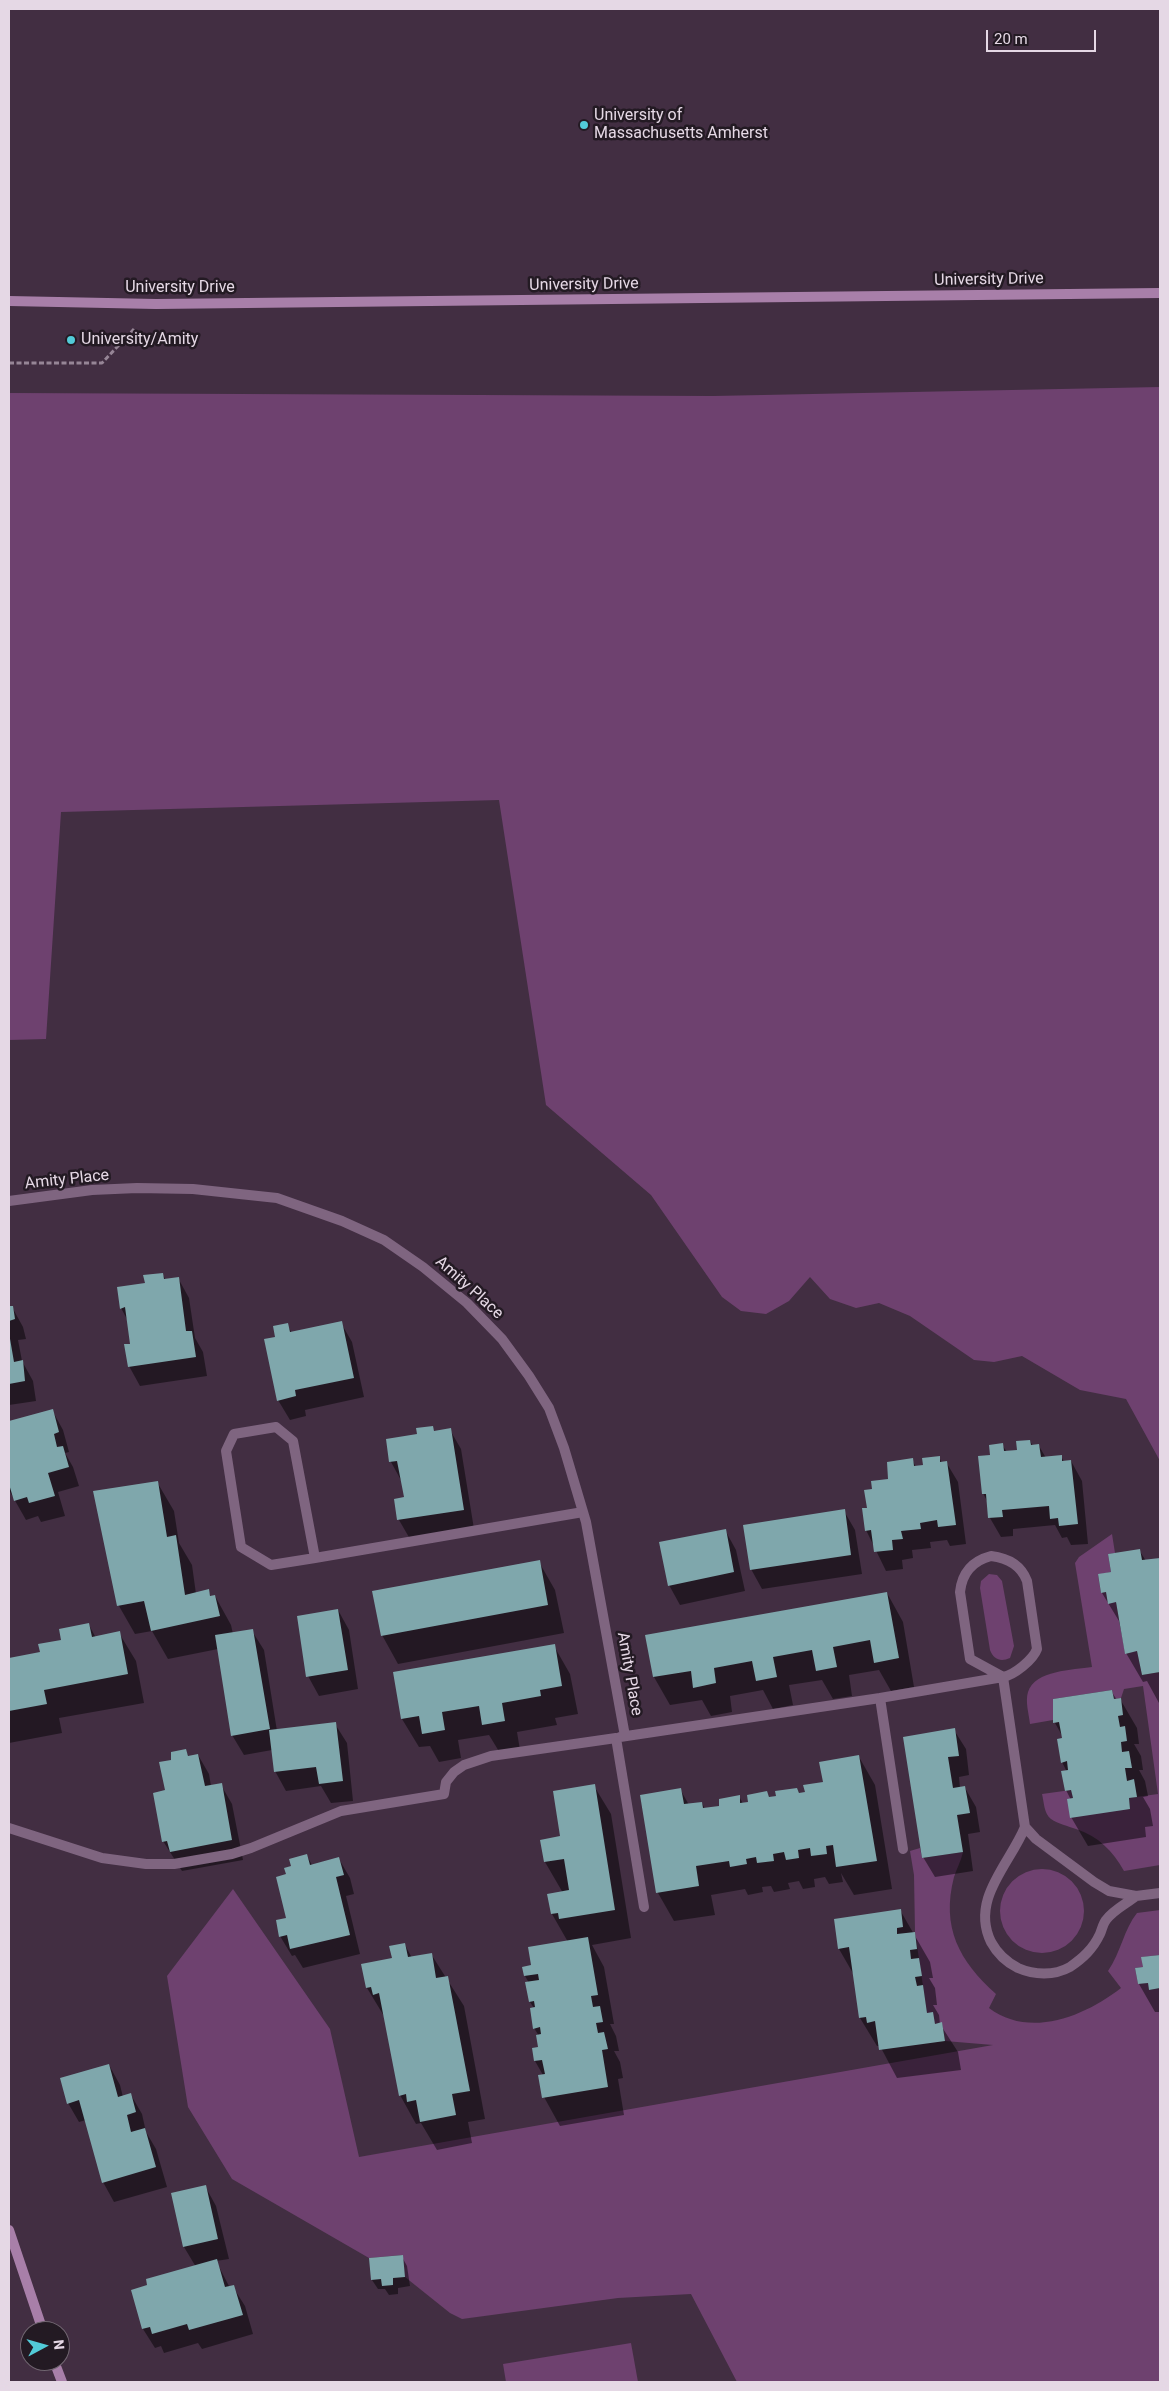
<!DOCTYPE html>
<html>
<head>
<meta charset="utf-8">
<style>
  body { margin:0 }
  #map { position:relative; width:1169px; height:2391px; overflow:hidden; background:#422e42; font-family:Roboto,sans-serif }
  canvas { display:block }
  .frame { position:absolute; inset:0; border:10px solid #e5d8e5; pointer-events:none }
  .north { position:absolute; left:20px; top:2321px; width:50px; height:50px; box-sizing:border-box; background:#231a23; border:1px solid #716671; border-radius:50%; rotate:84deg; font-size:14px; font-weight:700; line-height:20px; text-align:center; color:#e5d8e5 }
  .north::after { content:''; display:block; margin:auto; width:18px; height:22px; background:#52cbd8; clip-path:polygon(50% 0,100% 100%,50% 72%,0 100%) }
  .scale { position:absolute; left:986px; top:30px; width:110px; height:22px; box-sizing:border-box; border:2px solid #e5d8e5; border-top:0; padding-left:6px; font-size:15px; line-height:18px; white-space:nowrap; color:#e5d8e5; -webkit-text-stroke:4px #231a23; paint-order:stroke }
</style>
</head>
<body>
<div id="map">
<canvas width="1169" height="2391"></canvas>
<div class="frame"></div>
<div class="north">N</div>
<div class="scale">20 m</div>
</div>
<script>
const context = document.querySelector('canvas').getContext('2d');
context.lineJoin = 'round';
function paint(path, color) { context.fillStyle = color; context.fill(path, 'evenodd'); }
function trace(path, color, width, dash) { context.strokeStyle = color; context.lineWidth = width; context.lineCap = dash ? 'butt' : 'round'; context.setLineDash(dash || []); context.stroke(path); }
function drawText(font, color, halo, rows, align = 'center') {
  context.font = font + ' Roboto,sans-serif'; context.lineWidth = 5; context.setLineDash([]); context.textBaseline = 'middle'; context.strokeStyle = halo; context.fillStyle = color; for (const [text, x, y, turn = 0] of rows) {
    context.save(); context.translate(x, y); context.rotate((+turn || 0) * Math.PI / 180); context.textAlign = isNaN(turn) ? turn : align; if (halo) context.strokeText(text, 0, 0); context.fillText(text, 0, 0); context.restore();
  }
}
paint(new Path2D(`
  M1160,387V1461L1126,1399L1080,1390L1022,1356L994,1362L974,1360L910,1316L879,1303L856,1308L830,1299L810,1277L789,1301L766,1314L741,1311L722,1297L651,1195L546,1105L499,800L61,812L46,1039L9,1040V393L713,396Z
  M1112,1534L1115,1553L1108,1554L1111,1572L1098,1575L1101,1593L1106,1592L1116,1602L1125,1653L1137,1651L1142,1675L1160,1672V1865L1124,1871C1113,1851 1098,1836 1076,1829C1068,1826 1058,1824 1051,1819C1044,1814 1044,1802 1042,1794L1071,1790L1073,1798L1130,1809L1129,1798L1158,1794L1143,1686L1124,1689L1121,1698L1114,1699L1112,1690L1053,1699V1720L1030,1724C1029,1714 1025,1702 1028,1692C1035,1670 1073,1670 1092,1667L1075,1563L1079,1557Z
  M989,1574L997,1575L1002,1581L1014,1646L1010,1658C1001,1662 994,1660 990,1650L980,1588L981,1581Z
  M920,1848L922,1858L963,1852C961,1861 957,1868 954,1877C941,1927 959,1961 996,1994L989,2008C1030,2039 1085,2016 1121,1988L1108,1971C1121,1952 1124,1929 1137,1913L1160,1910V1955L1142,1957L1143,1967L1135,1968L1138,1984L1148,1983L1149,1990L1160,1988V2382H737L691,2294L618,2298L462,2319L450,2313L405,2277L402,2255L369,2258L232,2179L188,2107L167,1976L233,1889L330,2029L359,2157L993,2045L945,2041L942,2023L935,2024L927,2013L915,1932L914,1875L910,1851Z
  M1000 1911a42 42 0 1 1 84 0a42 42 0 1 1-84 0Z
  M631,2343L638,2382H506L503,2364Z`), '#6e416f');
paint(new Path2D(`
  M162,1274L166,1280L178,1278L189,1298L195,1338L203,1352L207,1376L140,1386L129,1366L132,1345L128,1321L121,1308L146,1284Z
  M12,1307L23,1327L26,1339L18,1340L22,1361L33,1381L36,1401L9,1405V1308Z
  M341,1323L352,1342L364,1397L305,1410L306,1416L290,1420L278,1400L276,1338L287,1325L292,1333Z
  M52,1410L63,1430L69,1452L65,1453L73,1467L79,1486L58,1492L65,1516L41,1522L38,1516L26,1520L9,1490V1422Z
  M432,1427L435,1432L450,1430L461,1449L474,1529L410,1539L399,1520L395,1500L405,1498L402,1482L391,1462L387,1440L418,1435Z
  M1030,1441L1033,1446H1039L1046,1458L1061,1456L1064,1462L1071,1461L1082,1481L1088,1544L1071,1545L1067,1537L1062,1538L1055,1525L1013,1529V1536L1001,1537L990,1518L988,1503L983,1493L991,1456L1002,1445L1007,1452L1019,1451Z
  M939,1457L942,1463L946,1462L958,1482L966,1544L950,1546L947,1540L930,1542L931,1548L912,1550L913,1558L902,1560L903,1569L886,1571L866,1530L873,1490L890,1480L912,1460L916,1467L924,1466Z
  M157,1482L174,1511L179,1543L192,1565L196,1594L208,1591L211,1597L215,1596L231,1625L233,1634L252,1631L264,1650L277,1731L335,1724L347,1743L353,1801L331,1803L321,1786L286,1791L275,1771L272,1750L244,1755L232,1735L218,1649L168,1659L152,1631L135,1634L119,1606L95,1492Z
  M844,1511L855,1530L862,1574L762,1589L751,1569Z
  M725,1530L736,1550L745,1591L680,1605L669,1585Z
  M1139,1550L1146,1561L1160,1559L1159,1703L1147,1681L1143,1682L1126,1653L1119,1621L1102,1593L1112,1573Z
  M539,1562L555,1590L564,1633L398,1664L382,1635Z
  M887,1593L903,1622L914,1687L891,1691L879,1670L849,1675L852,1696L833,1699L822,1680L789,1685L793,1705L773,1709L763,1690L730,1696L732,1712L711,1716L702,1700L670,1705L654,1677L647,1636Z
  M338,1610L349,1630L358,1689L319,1696L308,1676Z
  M89,1625L96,1638L119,1633L136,1661L144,1703L59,1718L62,1733L9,1743V1660L41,1654Z
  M554,1646L570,1674L578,1714L555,1718L557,1725L517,1732L520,1750L500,1753L489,1735L458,1740L461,1758L439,1762L430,1746L419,1747L402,1719Z
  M1111,1691L1117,1700L1120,1699L1137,1728L1139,1744H1134L1141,1756L1143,1770H1139L1145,1781L1148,1796L1143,1797L1150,1809L1153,1826L1145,1827L1146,1837L1088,1846L1071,1817V1800L1066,1790L1067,1772L1062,1762L1064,1739L1055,1723Z
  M954,1730L966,1749L969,1775L959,1777L960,1788H965L976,1807L980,1832L968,1834L973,1871L935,1877L923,1857Z
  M186,1751L189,1757L198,1755L209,1774L211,1786L221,1785L232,1804L243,1860L182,1871L163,1841L166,1791L173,1761Z
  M859,1757L875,1785L892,1889L854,1895L841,1873L843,1882L829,1884L825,1877L814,1879L815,1887L803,1889L799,1881L788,1883L790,1889L774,1892L771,1886L762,1887L763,1892L748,1895L745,1889L711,1895L715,1915L674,1921L658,1893L680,1789L689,1805L702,1803L705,1809L721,1807L739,1796L743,1804L750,1803L767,1793L770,1798L797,1789L800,1794L806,1793L824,1783Z
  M594,1786L611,1814L631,1938L592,1945L604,1967L614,2024H610L616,2036L619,2051H614L620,2062L623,2078L618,2079L624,2115L560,2126L544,2097L543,2075L535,2061L539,2048V2036L534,2028V2008L530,2002L527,1983H529L525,1976L532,1966L568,1942L552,1914L549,1895L563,1893L545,1862Z
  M307,1856L312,1865L339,1859L350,1878L354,1894L346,1896L360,1954L303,1968L295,1955L292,1956L280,1936L287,1919L288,1875L293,1867Z
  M900,1910L930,1962L933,1978H929L935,1988L937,2005H933L939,2015L940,2024L958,2052L961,2070L897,2078L880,2046H877L860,2018L854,1975L839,1949Z
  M405,1945L412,1958L431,1954L464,2006L485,2119L468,2122L472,2143L437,2150L421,2123L416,2124L400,2095L384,2016L367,1988L362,1965L393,1959Z
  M1160,1956V2012H1155L1139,1984L1145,1968L1143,1959Z
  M109,2065L120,2085L123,2097L131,2095L142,2114L146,2132L156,2149L167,2187L114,2202L103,2182L86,2120L79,2122L68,2103Z
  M205,2186L216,2206L229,2259L216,2261L230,2288L233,2287L245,2306L253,2334L202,2349L198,2343L164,2353L161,2346L155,2348L143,2329L132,2291L196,2267L184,2247Z
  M402,2257L407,2266L410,2286L398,2288V2294L389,2295L385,2289H378L372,2280L370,2259Z`), '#0007');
paint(new Path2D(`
  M163,1273L164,1279L179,1277L186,1331H192L196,1357L128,1367L124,1344H130L125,1307L120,1309L117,1287L145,1283L143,1275Z
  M9,1306H13L15,1319L9,1321Z
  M342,1321L354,1378L295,1390L296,1396L277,1401L264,1339L275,1337L273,1326L288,1323L290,1332Z
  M9,1333L14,1362L23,1360L25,1381L9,1384Z
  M53,1409L59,1432L54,1434L57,1447L63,1446L69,1467L48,1473L55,1496L29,1503L27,1497L14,1501L9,1484V1421Z
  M433,1426L434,1431L451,1428L464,1510L397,1520L394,1499L404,1497L397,1461L389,1462L386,1439L417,1434L416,1428Z
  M1030,1440L1031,1445L1039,1444L1041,1457L1062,1455V1461L1071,1460L1078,1524L1059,1526L1058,1518L1050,1519L1049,1506L1002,1510L1003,1517L988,1518L986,1494H982L978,1456L990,1455L989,1445L1003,1443L1004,1451L1017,1450L1016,1441Z
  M940,1456V1462L947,1461L956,1525L938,1527L937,1520L920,1523L921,1529L901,1531L903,1539L892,1540L893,1550L874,1552L871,1530L865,1531L862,1508H867L864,1490L872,1489L871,1481L888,1479L887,1462L913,1458L914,1466L923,1465L922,1458Z
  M158,1481L167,1537L176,1535L185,1595L209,1589L210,1596L215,1595L220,1616L151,1631L144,1601L117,1606L93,1491Z
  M845,1509L851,1555L750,1570L743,1525Z
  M726,1529L734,1572L668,1586L659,1542Z
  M1140,1549L1142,1560L1160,1558V1672L1142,1675L1137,1651L1125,1654L1116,1602L1108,1604L1106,1592L1101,1593L1098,1574L1111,1572L1108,1554Z
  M540,1560L548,1605L381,1636L372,1591Z
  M887,1592L899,1658L874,1663L870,1640L833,1647L837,1667L816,1671L812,1650L773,1657L777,1677L756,1681L752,1661L714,1668L716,1683L693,1688L691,1671L653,1677L645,1635Z
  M338,1609L348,1670L306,1677L297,1616Z
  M89,1623L92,1637L120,1631L128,1674L44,1690L47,1704L9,1711V1658L40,1652L38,1644L61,1640L59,1629Z
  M253,1629L270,1729L231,1736L215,1635Z
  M555,1644L562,1686L540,1690L541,1696L502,1703L505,1721L482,1725L479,1706L442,1712L445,1730L422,1734L419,1716L401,1719L393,1672Z
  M1112,1690L1114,1699L1121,1698L1123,1715L1118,1716L1120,1727L1125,1726L1127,1741L1121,1742L1122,1752L1129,1751L1132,1768H1125L1127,1781L1134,1779L1137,1797L1129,1798L1130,1809L1070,1818L1067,1799L1073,1798L1071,1790L1065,1791L1061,1771L1068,1770L1067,1761L1061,1763L1057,1739L1062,1738L1059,1722L1053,1723V1699Z
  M336,1722L343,1781L319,1784L316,1767L274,1772L269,1730Z
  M955,1728L959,1756L948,1757L953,1788L965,1786L970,1813L957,1815L963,1852L922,1858L903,1737Z
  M186,1749L188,1756L198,1754L205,1786L222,1783L232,1840L170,1852L167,1841L162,1842L153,1793L165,1790L159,1762L171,1760V1752Z
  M859,1755L877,1861L836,1867L833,1845L826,1846L827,1854L811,1856L810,1848L798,1850L799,1858L786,1860L784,1852L773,1854L774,1861L757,1863L756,1857L746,1859L747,1864L730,1867L729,1861L696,1866L699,1886L656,1893L640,1795L681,1788L684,1804L702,1802L703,1808L719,1806V1799L740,1795V1803L748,1802L747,1795L767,1791L769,1797L776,1796L775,1791L797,1788L799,1793L805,1792L803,1785L823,1782L819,1762Z
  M595,1784L615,1910L559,1919L558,1913L551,1914L547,1894L569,1890L564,1859L544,1862L540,1840L560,1836L553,1791Z
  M307,1854L310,1865L339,1857L344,1875L336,1877L350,1935L290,1949L287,1935L279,1937L276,1920L286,1918L276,1877L286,1874L284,1868L291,1866L289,1859Z
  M901,1909L903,1927L897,1928V1934L915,1932L917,1949L910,1950L911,1959L919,1958L922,1976L915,1977L917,1986L923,1985L927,2013L933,2012L935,2024L942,2022L945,2041L879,2050L875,2021L867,2023L866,2017L859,2018L849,1947L838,1949L834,1919Z
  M588,1937L598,1995L591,1996L593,2007L600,2006L603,2022L596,2023L598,2033L604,2032L608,2049L602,2050L608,2087L542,2098L538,2075L545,2074L542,2060L534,2061L532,2048L538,2047L536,2035L541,2034L540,2027L533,2029L530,2008L535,2007L534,2001L529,2002L525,1982L539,1980L538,1974L524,1976L522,1967L531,1965L528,1947Z
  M405,1943L408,1957L432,1953L436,1978L448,1976L470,2091L452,2094L456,2115L420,2122L416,2100L407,2102L406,2094L399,2096L379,1993L373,1995L371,1987L366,1988L361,1964L392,1958L389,1946Z
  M1160,1955V1988L1149,1990L1148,1983L1138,1984L1135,1968L1143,1967L1141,1957Z
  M109,2064L118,2097L131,2093L136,2112L127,2115L131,2132L145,2128L156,2167L102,2183L79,2100L67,2104L60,2078Z
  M206,2185L218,2239L183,2247L171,2193Z
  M403,2255L405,2277L393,2278V2285L382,2286L381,2279L371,2280L369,2258Z
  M217,2259L225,2287L234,2285L243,2315L189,2330L187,2324L152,2334L150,2327L142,2329L131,2290L147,2285L146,2279Z`), '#7fa7ac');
trace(new Path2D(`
  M9,363H102L134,329`), '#968596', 3, [5, 2.5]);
trace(new Path2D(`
  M9,1201L92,1190L137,1188L193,1189L277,1198L342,1221L384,1240L423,1267L467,1303L502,1339L529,1376L549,1408L564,1448L586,1522L625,1736
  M991,1556C1008,1558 1021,1565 1027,1581L1037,1649C1033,1660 1014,1675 1003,1677L970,1659L960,1592C962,1573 972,1561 991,1556Z
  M315,1558L293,1441L276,1427L234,1434L226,1451L241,1547L271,1565L315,1558L583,1512
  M880,1698L903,1849
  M620,1737L880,1698L1003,1677L1025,1827
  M1025,1827L1036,1839L1094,1882L1109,1891L1136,1896C1126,1904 1113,1910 1106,1920C1103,1924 1102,1929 1100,1934C1093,1949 1083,1958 1070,1967C1054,1976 1034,1975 1018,1968C1006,1962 997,1953 991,1942C970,1899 1010,1864 1025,1827Z
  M9,1828L102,1858L146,1864H174L232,1854L251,1848L341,1811L444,1794L446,1782L454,1772L464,1765L491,1756L616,1738L644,1907
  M1136,1896L1160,1893`), '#7f6580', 10);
trace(new Path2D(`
  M9,301L156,304L1160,293
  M9,2230L43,2331
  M54,2361L62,2382`), '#a87fa9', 10);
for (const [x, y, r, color] of [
  [584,125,5,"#52cbd8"],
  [71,340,5,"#52cbd8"]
]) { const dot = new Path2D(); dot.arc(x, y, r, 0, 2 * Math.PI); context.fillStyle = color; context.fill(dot); trace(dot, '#231a23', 2); }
drawText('16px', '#e5d8e5', '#231a23', [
  ["University of",594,116],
  ["Massachusetts Amherst",594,134],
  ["University/Amity",81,340]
], 'left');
drawText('16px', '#e5d8e5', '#231a23', [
  ["University Drive",989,280,-1],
  ["University Drive",584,285,-1],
  ["University Drive",180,288],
  ["Amity Place",67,1180,-6],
  ["Amity Place",469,1288,42],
  ["Amity Place",629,1674,80]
]);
</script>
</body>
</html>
